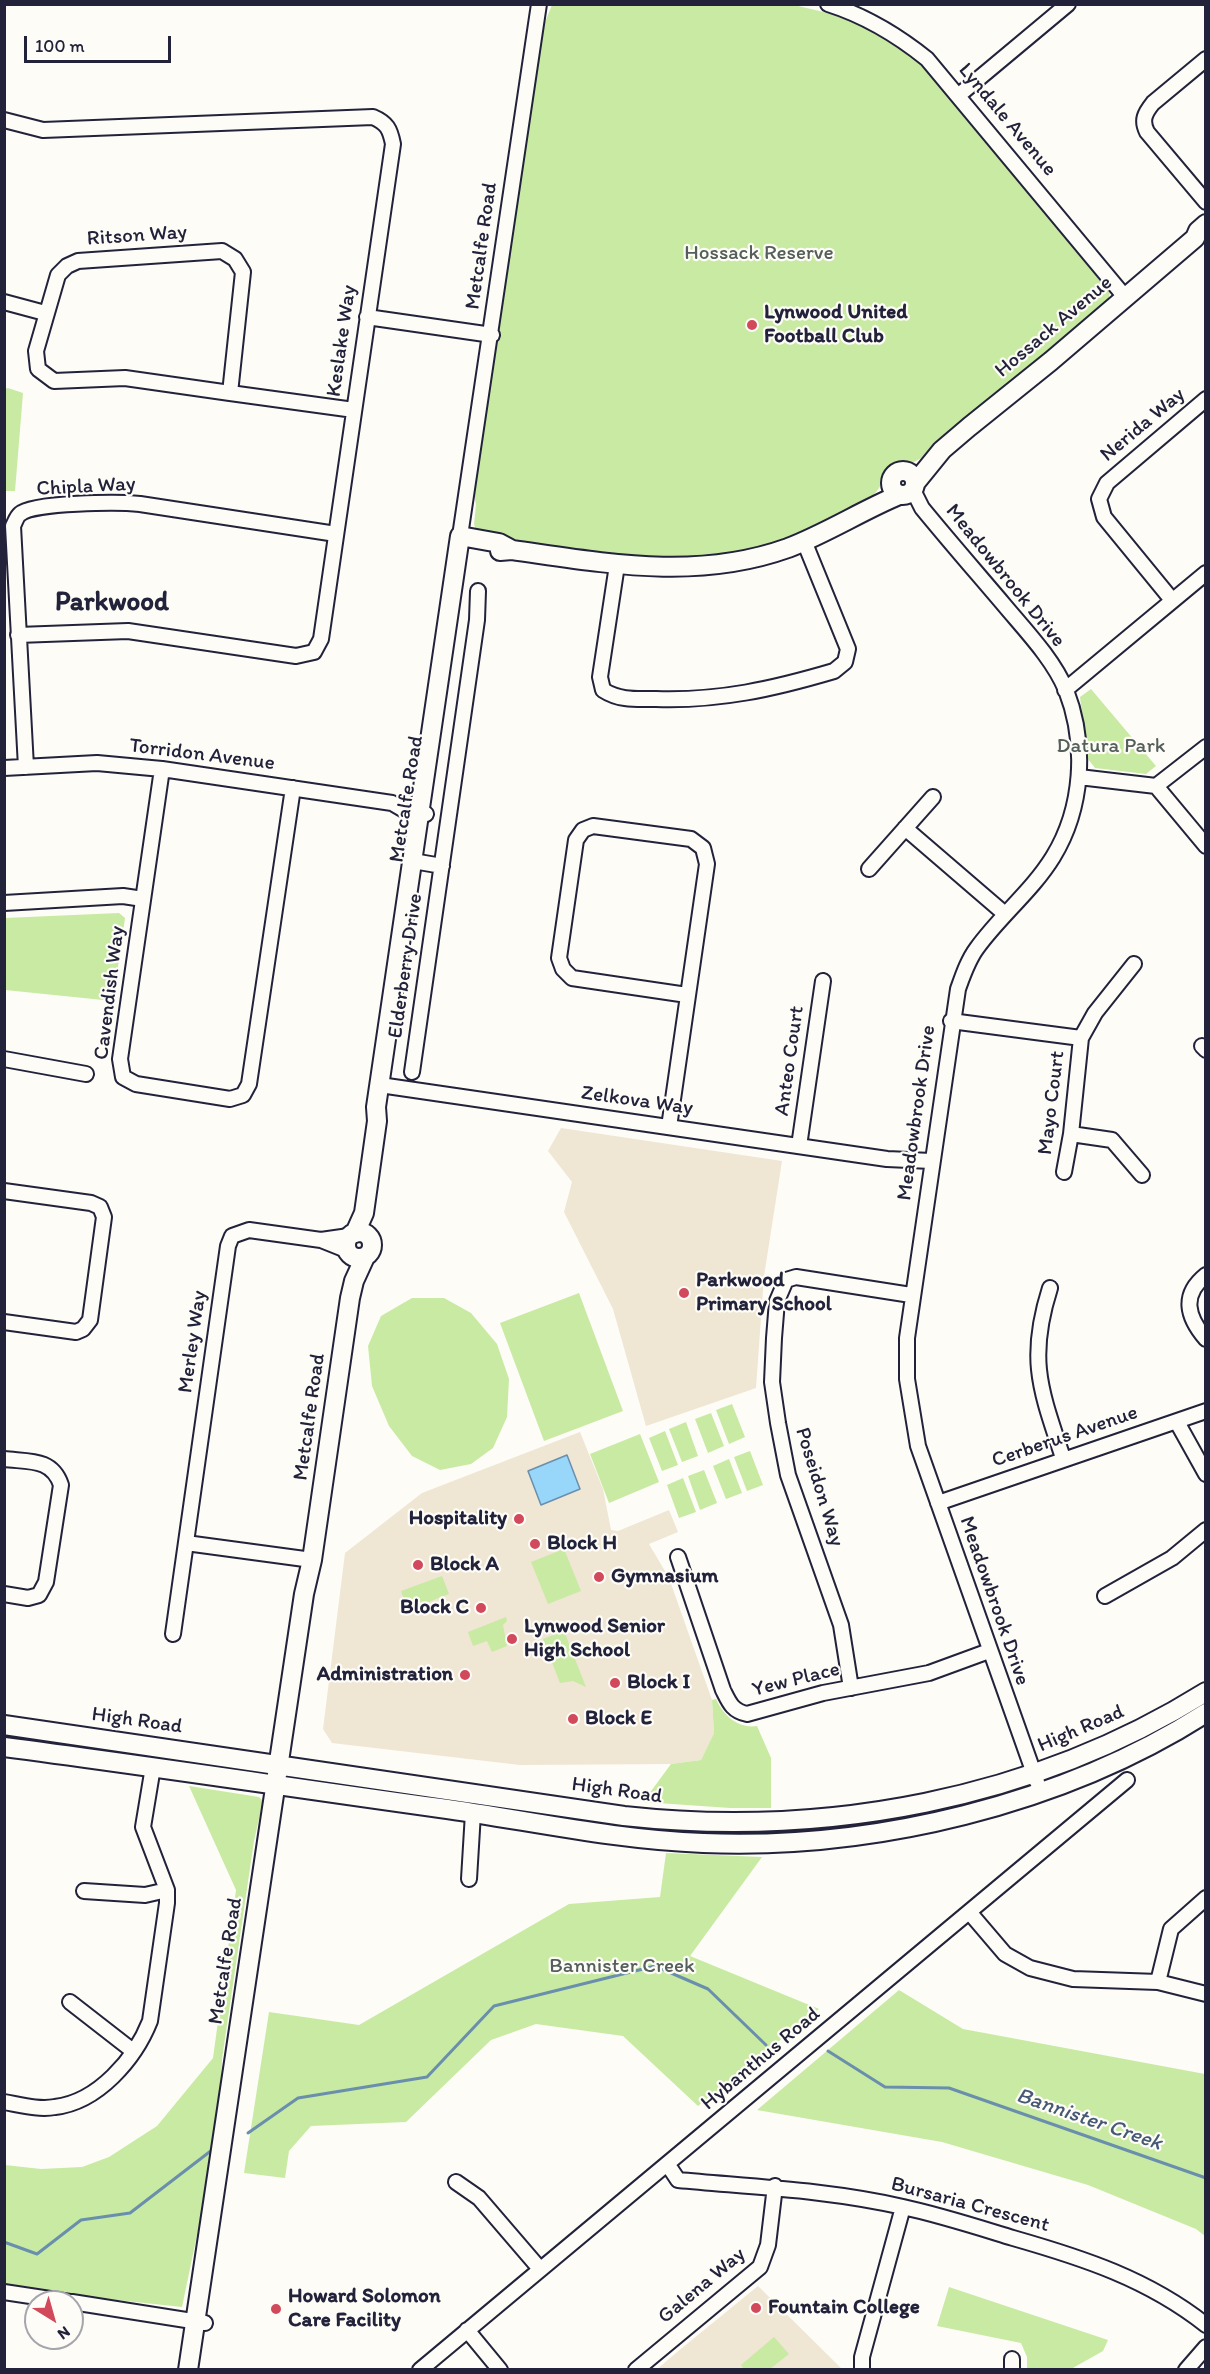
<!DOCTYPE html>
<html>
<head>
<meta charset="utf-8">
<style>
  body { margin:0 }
  #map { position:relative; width:1210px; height:2374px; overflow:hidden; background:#fdfcf7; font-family:Itim,sans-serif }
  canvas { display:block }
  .frame { position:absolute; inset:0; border:6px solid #22223b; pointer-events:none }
  .north { position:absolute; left:24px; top:2290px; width:60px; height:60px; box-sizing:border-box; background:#fdfcf7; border:2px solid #a5a5ac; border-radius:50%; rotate:143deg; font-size:16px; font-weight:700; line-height:24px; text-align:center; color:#22223b }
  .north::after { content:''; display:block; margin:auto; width:21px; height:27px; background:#d1495b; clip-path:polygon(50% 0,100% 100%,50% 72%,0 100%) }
  .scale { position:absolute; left:24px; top:36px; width:147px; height:27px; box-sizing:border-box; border:3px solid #22223b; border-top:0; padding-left:8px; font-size:18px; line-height:21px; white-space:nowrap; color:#22223b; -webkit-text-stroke:4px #fdfcf7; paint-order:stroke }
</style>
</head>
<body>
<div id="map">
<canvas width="1210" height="2374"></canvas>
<div class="frame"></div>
<div class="north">N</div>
<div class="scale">100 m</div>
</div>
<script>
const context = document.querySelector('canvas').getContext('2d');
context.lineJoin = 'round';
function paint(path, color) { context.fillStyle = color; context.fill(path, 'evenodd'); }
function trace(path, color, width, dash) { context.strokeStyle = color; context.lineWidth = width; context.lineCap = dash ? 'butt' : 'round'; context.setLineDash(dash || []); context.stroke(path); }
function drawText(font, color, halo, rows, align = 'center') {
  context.font = font + ' Itim,sans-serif'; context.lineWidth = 4.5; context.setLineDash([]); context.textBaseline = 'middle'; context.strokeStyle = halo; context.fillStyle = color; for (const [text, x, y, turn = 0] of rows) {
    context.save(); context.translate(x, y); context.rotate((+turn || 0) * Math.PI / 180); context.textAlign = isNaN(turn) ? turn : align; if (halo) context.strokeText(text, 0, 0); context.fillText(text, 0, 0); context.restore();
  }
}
paint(new Path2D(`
  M561,1128L782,1161L764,1276L756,1388L646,1426L613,1309L564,1212L572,1182L548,1151Z
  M580,1432L603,1489L611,1530L618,1531L669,1510L678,1532L649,1544L669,1578L712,1700L714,1733L701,1760L671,1764L520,1765L332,1743L323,1729L345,1553L422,1493Z
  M758,2286L842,2369L656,2370L682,2348Z`), '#efe6d4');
paint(new Path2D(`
  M552,5H794L857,20L883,33L922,62L1102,274L1110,293L1107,303L932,452L907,466L895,463L885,471C882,495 863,504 844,515C755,566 663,563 565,549C535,544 505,541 476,531L474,524L476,505L472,481L541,32Z
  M8,388L23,393L15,491H5L4,389Z
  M1091,689L1156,766L1146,774L1095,768L1088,759L1080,697Z
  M119,913L125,918L113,1001L5,990V918Z
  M579,1293L623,1411L544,1441L500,1323Z
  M412,1298H444L471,1313L497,1344L509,1379L507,1417L493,1448L471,1464L440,1470L412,1456L389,1426L372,1386L368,1346L381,1316Z
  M732,1404L745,1437L729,1444L716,1410Z
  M711,1413L724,1446L708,1453L695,1419Z
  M686,1422L698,1456L682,1462L669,1429Z
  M665,1431L678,1465L662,1471L649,1438Z
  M640,1434L659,1482L609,1503L590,1454Z
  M750,1451L763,1485L747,1491L734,1457Z
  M729,1459L742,1493L726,1499L713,1466Z
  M704,1470L717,1503L700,1510L688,1476Z
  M683,1478L696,1512L679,1518L667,1485Z
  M564,1549L581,1591L548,1604L531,1562Z
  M442,1576L449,1594L408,1610L401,1591Z
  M506,1617L507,1621L503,1625L507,1646L492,1652L487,1641L473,1646L468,1632Z
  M564,1631L586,1687L573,1681L560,1683L543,1639Z
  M716,1699C723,1715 738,1729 757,1726L771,1758V1808H730L643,1802L671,1764L701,1760L714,1733L712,1700Z
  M189,1786L259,1797L263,1801L254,1841L222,2059L221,2099L208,2182L182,2307L5,2288V2165L41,2169L82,2167L109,2157L157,2126L213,2058L236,1890Z
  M666,1853L762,1857L690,1956L819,2009L698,2106L623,2036L536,2024L491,2040L406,2122L311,2126L289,2151L285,2178L244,2173L269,2012L359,2025L569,1904L660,1897Z
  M899,1990L963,2029L1205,2074V2236L1196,2229L1088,2185L942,2142L757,2110Z
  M949,2287L1108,2340L1103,2351L1071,2369H1027V2357L1021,2343L937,2326Z
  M774,2337L789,2354L770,2369H744L741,2365Z`), '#c9eaa3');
const water = new Path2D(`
  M567,1455L580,1489L541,1505L528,1471Z`);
paint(water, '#98d7f9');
trace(water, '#698fad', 1.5);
trace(new Path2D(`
  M828,2051L885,2087L949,2088L1206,2178
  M248,2133L298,2098L427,2077L494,2006L655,1966L708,1989L766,2045
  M4,2242L37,2254L81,2220L130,2213L212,2150`), '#698fad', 3);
const minor = new Path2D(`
  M828,4C866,16 896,34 927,59L1125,297
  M1206,59L1153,103C1145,113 1141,120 1147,132L1206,202
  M959,95L1068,4
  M4,120L43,130L373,117C387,123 390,129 393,144L321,639L314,652L296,656L128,631L18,635
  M4,302L45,313
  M367,317L492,335
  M230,393L125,378L54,381L38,369L36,351L58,275L67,266L78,261L222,251L235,259L243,272L230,393L354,410
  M913,490L922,508C949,541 977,573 1005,606C1026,631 1053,659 1066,690C1087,744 1083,808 1053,857C1032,891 1000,916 977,948C968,960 963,975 958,989L907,1338V1379L918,1446L1037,1782
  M460,536L539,4
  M617,565L600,677L603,690C620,701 637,699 656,699C720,701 773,689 834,671L845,662L848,649L804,541
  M1172,600L1104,517L1099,499L1107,483L1206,399
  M1065,690L1206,573
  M26,767L13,526C15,522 17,516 20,514C33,502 120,502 140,504L336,534
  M4,768L97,763L162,769L392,803L404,810L426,814
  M162,769L120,1059L123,1077L136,1084L230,1099L243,1095L249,1084L293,788
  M1079,777L1156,786L1206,846
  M1156,786L1206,747
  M905,828L1005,914
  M413,861L442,866
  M869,869L933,797
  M4,903L123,896L143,899
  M951,1021L1081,1038
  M1202,1046L1206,1050
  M4,1059L86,1074
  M412,1072L477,620L478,591
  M380,1085L887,1159L931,1161
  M669,1127L707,864L703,848L691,839L593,826L583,830L576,840L559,958L563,969L572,978L687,995
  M1071,1134L1112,1140L1142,1175
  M799,1146L823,981
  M1064,1172L1071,1134L1081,1038L1095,1013L1134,964
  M4,1191L91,1203L100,1207L104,1217L90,1320L83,1329L76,1332L4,1322
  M321,1240L346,1250
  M1206,1275C1181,1295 1187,1317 1206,1339
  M1050,1288C1027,1360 1041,1391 1063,1458
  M1177,1422L1206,1474
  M4,1459C29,1462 52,1458 61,1485L46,1582L39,1595L28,1598L4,1594
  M938,1503L1206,1411
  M186,1543L312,1560
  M678,1557L723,1690C729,1702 732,1711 747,1714L823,1693L929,1673L989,1651
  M1105,1596L1172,1558L1206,1530
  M173,1634L228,1246L232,1236L249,1230L321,1240L349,1236
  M851,1688L841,1625L788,1475L778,1423L772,1382L774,1338L777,1301L786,1280L796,1277L911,1295
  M469,1879L473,1813
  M84,1891L145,1895L167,1890
  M970,1913L1005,1954L1030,1968L1073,1979L1158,1982L1206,1994
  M1158,1982L1171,1929L1206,1898
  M70,2002L133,2051
  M4,2102C21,2105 39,2110 55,2107C98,2102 135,2059 150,2021L167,1903V1890L143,1827L153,1767
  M668,2165L678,2180C753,2187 829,2190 903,2207C940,2215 977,2227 1013,2238C1083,2258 1148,2279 1206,2325
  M456,2182L479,2198L540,2269
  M4,2292L70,2302
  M72,2302L205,2323
  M467,2330L500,2370
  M1012,2359V2370
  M420,2370L1127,1780
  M636,2370L760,2267L768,2245L775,2186
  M862,2370V2357L903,2207
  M1186,2370L1206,2347`);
const major = new Path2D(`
  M891 483a12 12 0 1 1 24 0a12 12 0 1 1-24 0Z
  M916,482L942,450L969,427L1051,361L1195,238L1198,231L1206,224
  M500,551L512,550C605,563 696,581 788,548C827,533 861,511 899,495
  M346 1245a13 13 0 1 1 26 0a13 13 0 1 1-26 0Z
  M355,1233L364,1213L377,1121L376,1107L460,536L499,543L512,550
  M4,1725L624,1816C825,1838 1033,1800 1206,1692
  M4,1747C150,1766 295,1788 440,1808C527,1820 615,1840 703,1843C873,1850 1062,1805 1206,1713
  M188,2370L304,1594L312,1560L350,1298L354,1281L365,1257`);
trace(minor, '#22223b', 18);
trace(major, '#22223b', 22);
trace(minor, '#fdfcf7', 14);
trace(major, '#fdfcf7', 18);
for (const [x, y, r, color] of [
  [752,325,6,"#d1495b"],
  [684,1293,6,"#d1495b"],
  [519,1519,6,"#d1495b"],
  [535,1544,6,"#d1495b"],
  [418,1565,6,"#d1495b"],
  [599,1577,6,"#d1495b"],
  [481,1608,6,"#d1495b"],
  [512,1639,6,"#d1495b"],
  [465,1675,6,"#d1495b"],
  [615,1683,6,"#d1495b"],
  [573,1719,6,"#d1495b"],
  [756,2308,6,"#d1495b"],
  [276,2309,6,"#d1495b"]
]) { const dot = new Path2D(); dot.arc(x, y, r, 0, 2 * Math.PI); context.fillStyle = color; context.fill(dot); trace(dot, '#fdfcf7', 2); }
drawText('21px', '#22223b', '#fdfcf7', [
  ["Lyndale Avenue",1007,120,50],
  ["Ritson Way",137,236,-4],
  ["Metcalfe Road",482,246,-82],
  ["Hossack Avenue",1054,327,-40],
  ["Keslake Way",342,341,-82],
  ["Nerida Way",1143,425,-40],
  ["Chipla Way",86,487,-3],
  ["Meadowbrook Drive",1005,576,51],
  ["Torridon Avenue",202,755,7],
  ["Metcalfe Road",407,799,-81],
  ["Elderberry Drive",406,966,-82],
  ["Cavendish Way",110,993,-83],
  ["Anteo Court",790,1061,-82],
  ["Zelkova Way",637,1101,8],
  ["Mayo Court",1052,1103,-83],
  ["Meadowbrook Drive",917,1113,-82],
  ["Merley Way",193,1342,-82],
  ["Metcalfe Road",310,1417,-82],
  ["Cerberus Avenue",1065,1437,-19],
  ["Poseidon Way",819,1487,73],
  ["Meadowbrook Drive",994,1601,71],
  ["Yew Place",796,1680,-14],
  ["High Road",137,1721,8],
  ["High Road",1081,1729,-23],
  ["High Road",617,1791,8],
  ["Metcalfe Road",226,1961,-81],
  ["Hybanthus Road",761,2059,-40],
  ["Bursaria Crescent",970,2205,15],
  ["Galena Way",702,2286,-40]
]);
drawText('21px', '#545e5a', '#fdfcf7', [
  ["Hossack Reserve",759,254],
  ["Datura Park",1111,747],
  ["Bannister Creek",622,1967]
]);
drawText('bold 21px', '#22223b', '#fdfcf7', [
  ["Lynwood United",764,313],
  ["Football Club",764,337],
  ["Parkwood",696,1281],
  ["Primary School",696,1305],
  ["Hospitality",507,1519,"right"],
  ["Block H",547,1544],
  ["Block A",430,1565],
  ["Gymnasium",611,1577],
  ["Block C",469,1608,"right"],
  ["Lynwood Senior",524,1627],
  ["High School",524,1651],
  ["Administration",453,1675,"right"],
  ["Block I",627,1683],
  ["Block E",585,1719],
  ["Howard Solomon",288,2297],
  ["Care Facility",288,2321],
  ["Fountain College",768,2308]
], 'left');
drawText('italic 22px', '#455874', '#fdfcf7', [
  ["Bannister Creek",1089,2120,19]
]);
drawText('bold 27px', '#22223b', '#fdfcf7', [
  ["Parkwood",112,603]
]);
</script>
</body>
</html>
